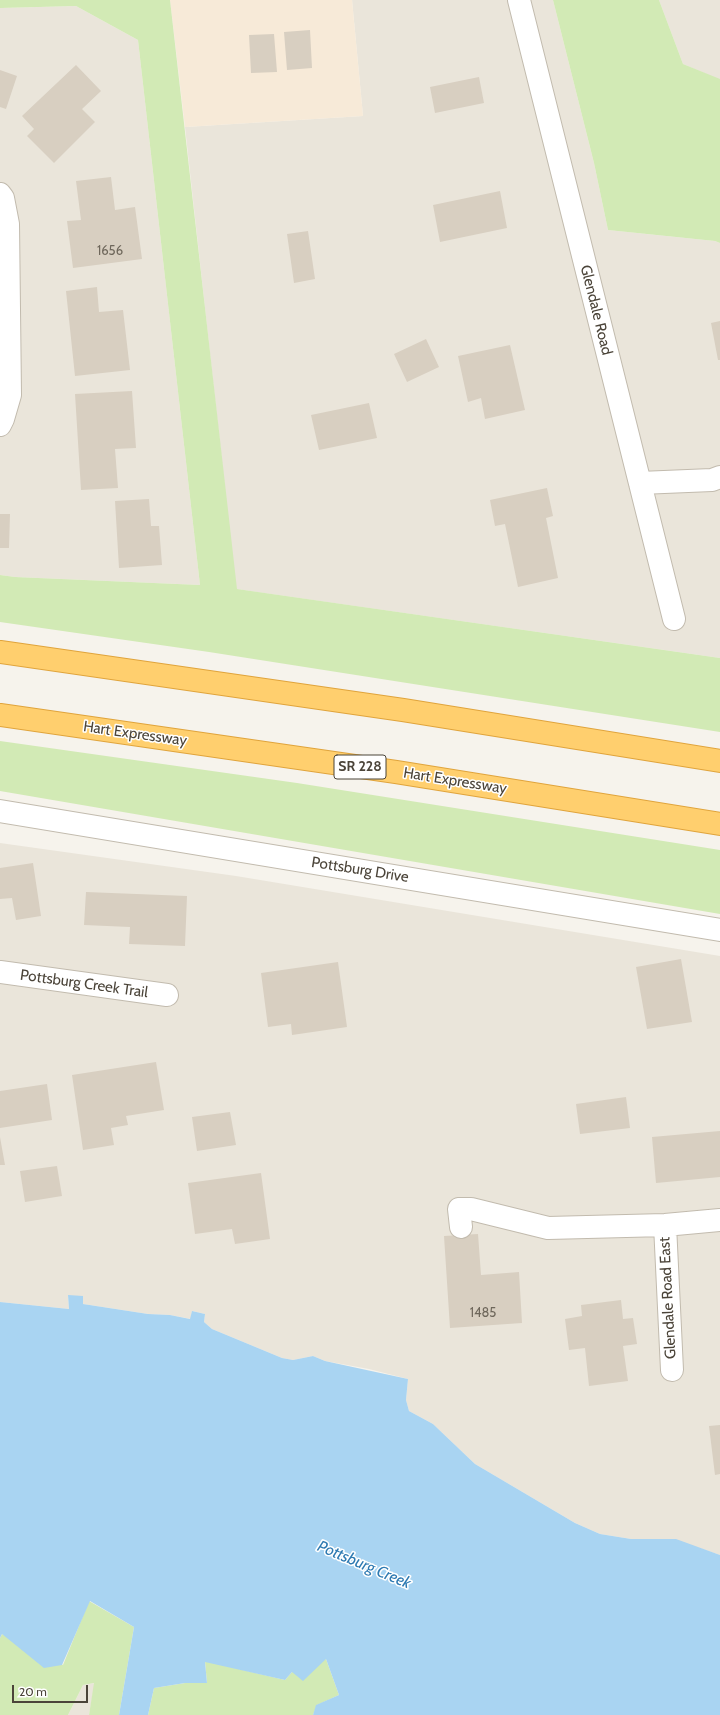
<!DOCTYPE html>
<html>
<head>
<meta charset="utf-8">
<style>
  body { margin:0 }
  #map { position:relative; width:720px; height:1715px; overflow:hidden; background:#f6f3ec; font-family:Cabin,sans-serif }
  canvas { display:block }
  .scale { position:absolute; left:12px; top:1685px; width:76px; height:18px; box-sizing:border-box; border:2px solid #4b4439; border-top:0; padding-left:5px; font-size:12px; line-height:14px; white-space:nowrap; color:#4b4439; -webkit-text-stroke:3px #fff; paint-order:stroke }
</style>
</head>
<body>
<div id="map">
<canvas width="720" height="1715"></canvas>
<div class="scale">20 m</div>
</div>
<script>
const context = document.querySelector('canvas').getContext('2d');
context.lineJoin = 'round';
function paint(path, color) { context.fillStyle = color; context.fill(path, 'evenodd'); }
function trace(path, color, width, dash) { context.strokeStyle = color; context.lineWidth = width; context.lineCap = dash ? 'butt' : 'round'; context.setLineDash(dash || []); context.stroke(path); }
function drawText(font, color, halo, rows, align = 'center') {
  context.font = font + ' Cabin,sans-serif'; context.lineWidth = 3; context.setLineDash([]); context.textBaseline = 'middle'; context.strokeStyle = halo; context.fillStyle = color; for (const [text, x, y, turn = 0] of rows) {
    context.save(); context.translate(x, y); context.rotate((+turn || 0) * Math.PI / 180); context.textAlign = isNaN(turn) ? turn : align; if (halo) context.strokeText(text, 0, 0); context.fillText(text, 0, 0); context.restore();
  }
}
paint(new Path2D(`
  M352,0H553L594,163L608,230L715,241L720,243V658L236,589L185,127L363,116Z
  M659,0H720V80L683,64Z
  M76,6L138,40L200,585L15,577L0,575V8Z
  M0,843L236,876L720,956V1555L676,1540L631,1539L600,1534L575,1523L475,1464L433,1424L409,1411L406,1400L408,1379L369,1369L325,1361L313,1356L293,1360L282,1358L212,1329L204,1322L205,1314L192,1311L191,1319L170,1315L148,1314L83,1304L68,1295L69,1309L0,1302Z
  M95,1683L89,1715H68L83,1685Z`), '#eae5da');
paint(new Path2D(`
  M170,0H352L363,116L185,127Z`), '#f7ead8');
paint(new Path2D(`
  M0,0H170L237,589L720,658V732L209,652L0,622V575L15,577L200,585L138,40L76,6L0,8Z
  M553,0H659L683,64L720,79V243L715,241L608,230L594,163Z
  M0,741L297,783L720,850V914L0,791Z
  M89,1601L134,1627L119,1715H89L94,1683L83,1685L68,1715H0V1638L2,1634L63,1665Z
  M326,1659L339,1695L317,1705L313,1715H148L154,1688L185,1683H207L205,1661L285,1680L292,1672Z`), '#d2eab5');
paint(new Path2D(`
  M68,1295L83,1296V1304L148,1314L170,1315L190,1319L192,1311L205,1314L204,1322L212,1329L282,1358L293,1360L313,1356L325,1361L408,1379L406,1400L409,1411L433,1424L475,1464L575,1523L600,1534L631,1539H676L720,1555V1715H313L316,1705L339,1695L326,1659L303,1681L292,1672L285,1680L205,1662L207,1683H185L154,1688L148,1715H119L134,1627L90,1601L62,1665L44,1668L2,1634L0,1638V1302L69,1309Z`), '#a9d4f2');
paint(new Path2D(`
  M310,30L312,68L287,70L284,32Z
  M274,34L277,72L251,73L249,35Z
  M76,65L101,91L82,109L95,122L54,163L27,136L34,129L22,116Z
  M0,70L17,76L6,109L0,107Z
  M479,77L484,103L435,113L430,87Z
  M111,177L115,210L135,207L142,259L73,268L67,221L81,220L76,181Z
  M500,191L507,228L440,242L433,205Z
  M308,231L315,279L294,283L287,234Z
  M97,287L99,312L123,310L130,370L75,376L66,291Z
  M720,321V360H718L711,323Z
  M426,339L439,367L407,382L394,354Z
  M510,345L525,410L485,419L481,398L468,402L458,356Z
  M132,391L136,448L115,449L118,488L81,490L75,394Z
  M369,403L377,438L319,450L311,415Z
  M547,488L553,516L546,518L558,578L518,587L505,524L495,526L490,500Z
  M149,499L151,526H159L162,565L119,568L115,501Z
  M0,514H10L9,548H0Z
  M33,863L41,916L16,920L12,898L0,899V868Z
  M86,892L187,896L185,946L129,944L130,927L84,925Z
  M681,959L692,1022L647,1029L636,967Z
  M338,962L347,1027L292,1035L291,1024L268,1027L261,973Z
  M156,1062L164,1110L126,1116L128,1125L111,1128L114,1145L83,1150L72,1075Z
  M47,1084L52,1120L0,1128V1091Z
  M626,1097L630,1128L580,1134L576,1104Z
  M230,1112L236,1145L197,1151L192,1117Z
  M720,1131V1177L656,1183L652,1137Z
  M0,1137L5,1165H0Z
  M57,1166L62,1196L25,1202L20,1171Z
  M261,1173L270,1239L235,1244L232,1229L195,1234L188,1183Z
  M478,1234L481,1275L519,1272L522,1323L450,1328L444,1236Z
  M621,1300L623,1319L633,1318L637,1344L623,1346L628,1381L589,1386L585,1348L569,1350L565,1319L582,1316L581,1305Z
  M720,1425V1474L715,1475L709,1426Z`), '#d8cfc1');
const minor = new Path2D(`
  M519,0L674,619
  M0,194L3,198L8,224L10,395L3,419L0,425
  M640,483L712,480L720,477
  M0,811L720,930
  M0,972L167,995
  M665,1225L672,1370
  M461,1227L459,1209H471L548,1228L665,1225L720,1220`);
const highway = new Path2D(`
  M0,652L403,710L720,761
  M0,715L396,772L720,824`);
trace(minor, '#c2bbae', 24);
trace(highway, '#e0a43c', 24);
trace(minor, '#fff', 22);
trace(highway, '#ffcf6e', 22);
drawText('13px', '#6e675b', null, [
  ["1656",110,251],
  ["1485",483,1313]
]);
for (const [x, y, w] of [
  [360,767,52]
]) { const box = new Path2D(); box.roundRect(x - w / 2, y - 12, w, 24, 3); context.fillStyle = '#fff'; context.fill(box); trace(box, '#4b4439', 1); }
drawText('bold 14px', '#4b4439', null, [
  ["SR 228",360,767]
]);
drawText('15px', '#4b4439', '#fff', [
  ["Glendale Road",596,310,76],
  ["Hart Expressway",135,734,8],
  ["Hart Expressway",455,781,9],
  ["Pottsburg Drive",360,870,9],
  ["Pottsburg Creek Trail",84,984,8],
  ["Glendale Road East",668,1298,-93]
]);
drawText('italic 16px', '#2e7ab2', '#fff', [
  ["Pottsburg Creek",364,1565,23]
]);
</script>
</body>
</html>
